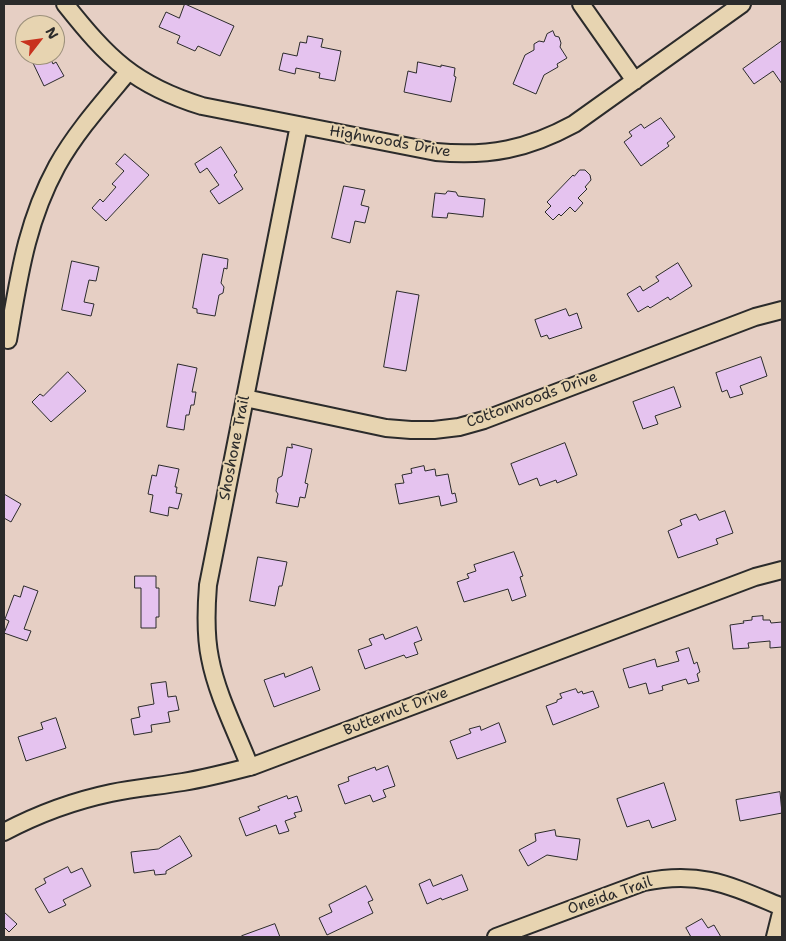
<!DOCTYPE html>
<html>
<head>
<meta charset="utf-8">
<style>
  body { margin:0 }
  #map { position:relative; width:786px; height:941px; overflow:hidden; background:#e6cfc4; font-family:"Shantell Sans",sans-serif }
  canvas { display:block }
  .frame { position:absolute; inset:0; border:5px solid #2b2b2b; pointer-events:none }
  .north { position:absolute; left:15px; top:15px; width:50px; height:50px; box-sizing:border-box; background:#e7d4b1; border:1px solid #9c907b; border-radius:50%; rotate:60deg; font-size:14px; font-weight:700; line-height:20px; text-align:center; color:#2b2b2b }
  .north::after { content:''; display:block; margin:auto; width:18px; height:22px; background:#c8321e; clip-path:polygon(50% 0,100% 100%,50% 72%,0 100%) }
</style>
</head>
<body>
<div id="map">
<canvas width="786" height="941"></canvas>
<div class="frame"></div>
<div class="north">N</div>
</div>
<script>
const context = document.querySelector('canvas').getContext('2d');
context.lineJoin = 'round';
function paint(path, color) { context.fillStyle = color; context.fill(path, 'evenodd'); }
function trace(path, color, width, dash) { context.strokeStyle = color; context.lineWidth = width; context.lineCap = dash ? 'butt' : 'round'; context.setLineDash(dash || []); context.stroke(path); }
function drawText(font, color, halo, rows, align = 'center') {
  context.font = font + ' "Shantell Sans",sans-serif'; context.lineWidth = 4; context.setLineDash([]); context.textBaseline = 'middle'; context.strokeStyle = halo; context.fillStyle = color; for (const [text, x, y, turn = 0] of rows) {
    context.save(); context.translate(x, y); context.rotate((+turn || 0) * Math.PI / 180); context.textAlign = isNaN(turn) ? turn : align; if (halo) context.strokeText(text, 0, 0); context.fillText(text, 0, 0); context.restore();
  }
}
const building = new Path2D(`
  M185,4L234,26L220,56L198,46L195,51L177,43L180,36L159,27L166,12L179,18Z
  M553,31L555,36L559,37L561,43L560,47L567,58L557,64L558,67L544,75L536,94L513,84L525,55L534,50V44L539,41L544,42L547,34Z
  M308,36L323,39L321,47L341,51L335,81L319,78L320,73L296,68L295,74L279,70L283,53L297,56L300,42L306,43Z
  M782,41V84L773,71L754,84L743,69Z
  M49,55L53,64L56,62L64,76L44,86L33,63Z
  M418,62L441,67V65L455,68L454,76L456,77L451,102L404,92L408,71L416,73Z
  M661,118L675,137L667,143L669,146L641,166L624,142L632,136L629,132L641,124L644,128Z
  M221,147L237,172L234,175L243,189L219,204L210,191L219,185L207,168L200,173L195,164Z
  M125,154L149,175L106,221L92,208L100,199L103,202L116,187L112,184L124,171L116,164Z
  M580,170H585L590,175L591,180L585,187L587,189L578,198L583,203L575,212L570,207L561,216L559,214L553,220L545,212L551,206L547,202L573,175L574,176Z
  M344,186L365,190L361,205L369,207L365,223L355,221L350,243L332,238Z
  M448,191L456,192L458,196L485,199L483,217L448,213L447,218L432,217L435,193L445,194Z
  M203,254L228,259L227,269L224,268L221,283L224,287L223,293L219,295L215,316L197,313V309L193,308Z
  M72,261L99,267L96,281L89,280L84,302L94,304L91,316L62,310Z
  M678,263L692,286L670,300L668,297L650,308L648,306L638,312L627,294L640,286L643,291L659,281L656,277Z
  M397,291L419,295L406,371L384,367Z
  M566,309L569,316L577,313L582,328L549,339L547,335L541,337L535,320Z
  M761,357L767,376L740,386L743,394L730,398L727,390L722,392L716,373Z
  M178,364L197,368L192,392H196L194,405H191L189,415H186L184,430L167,427Z
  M68,372L86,391L51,422L32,402L40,394L43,396Z
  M674,387L681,407L655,416L658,424L643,429L633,402Z
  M565,443L577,475L557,483L556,480L540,486L537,478L519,485L511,464Z
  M292,444L312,449L305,483L308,484L305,498L300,497L298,507L276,503L278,494L276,491L278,478L282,476L287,447L292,448Z
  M159,465L179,469L175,487H177L176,493L182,494L178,509L169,507L168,516L150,512L153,495L148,494L152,475L156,476Z
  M424,466L425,471L435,469L436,476L448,474L452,494L455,493L457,502L441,506L439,496L399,504L395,484L404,483L402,475L412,473L411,469Z
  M4,494L21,504L11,522L4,518Z
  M725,511L733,533L716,539L718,544L678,558L668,531L682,525L680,520L696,514L699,520Z
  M514,552L523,576L520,577L526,596L512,601L508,589L464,602L457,582L469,578L467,574L476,571L474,565Z
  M258,557L287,562L282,586H279L275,606L250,601Z
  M135,576H156V588H159V617H156V628H141V588H135Z
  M24,586L38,591L24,629L31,631L27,641L4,633L9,621L5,619L14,595L20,597Z
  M763,616V620H770L771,623L782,622V647L770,648V641L748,643L749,648L733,649L730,625L744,623L743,621L752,620V617Z
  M417,627L422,640L414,643L418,654L406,658L404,655L365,669L358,650L372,645L369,639L383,634L385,639Z
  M689,648L694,664L697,662L700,672L697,674L699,681L688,684L686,679L662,686L663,690L649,694L646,683L629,688L623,669L655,659L657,667L679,661L676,652Z
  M312,667L320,690L274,707L264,680L284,673L285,677Z
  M166,682L168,697L176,696L179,710L168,712L170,722L151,725L152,732L134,735L131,719L140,717L138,707L154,704L151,684Z
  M576,689L578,693L582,691L583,694L593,691L599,707L553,725L546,706L557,702V700L562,698L560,694Z
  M56,718L66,748L26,761L18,737L43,729L41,723Z
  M499,723L506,742L457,759L450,741L471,733L469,729L480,726L481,730Z
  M388,766L395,786L383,790L386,797L373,802L370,795L345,804L338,785L349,781L348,777L375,767L376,770Z
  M664,783L676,820L652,828L649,820L627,827L617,799Z
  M780,792L782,813L740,821L736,800Z
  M287,796L288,799L297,796L302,811L294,813L296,817L285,821L289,831L279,834L276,825L246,836L239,818L260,810L258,807Z
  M555,830L556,836L580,839L577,860L547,855L528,866L519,850L536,841L535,834Z
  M180,836L192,856L166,871V874L155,875L154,870L134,873L131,852L158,849Z
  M68,867L71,873L82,868L91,886L63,900L66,905L49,913L35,889L46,883L44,879Z
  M462,875L468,890L442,900L441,898L427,904L419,884L430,879L433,886Z
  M366,886L373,900L368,902L373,913L327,935L319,918L332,912L329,905Z
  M4,912L17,924L9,932L4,927Z
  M702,919L708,928L714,925L721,937H691L686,928Z
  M275,924L280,937H243L242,936Z`);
paint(building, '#e5c3ef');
trace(building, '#2b2b2b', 1);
const minor = new Path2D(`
  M65,4C108,58 134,85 202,106L436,152C489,157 528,149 574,124L742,4
  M581,4L635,81
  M8,340C19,277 26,223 57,166C76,132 103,102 128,72
  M245,398L386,428L411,430H434L459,427L484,420L755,317L782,310
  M250,767C236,731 217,695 210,658C205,634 206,610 208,585L299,125
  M4,832C38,814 73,801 111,793C135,788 159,786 183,782C207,778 230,772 253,766L755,577L782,570
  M496,937L644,882C701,870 731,886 782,907
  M775,937L782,909`);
trace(minor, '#2b2b2b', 20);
trace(minor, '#e7d4b1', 16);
drawText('15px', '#2b2b2b', '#e7d4b1', [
  ["Highwoods Drive",390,142,10],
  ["Cottonwoods Drive",532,400,-20],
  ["Shoshone Trail",235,448,-79],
  ["Butternut Drive",396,712,-21],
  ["Oneida Trail",610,896,-19]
]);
</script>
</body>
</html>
